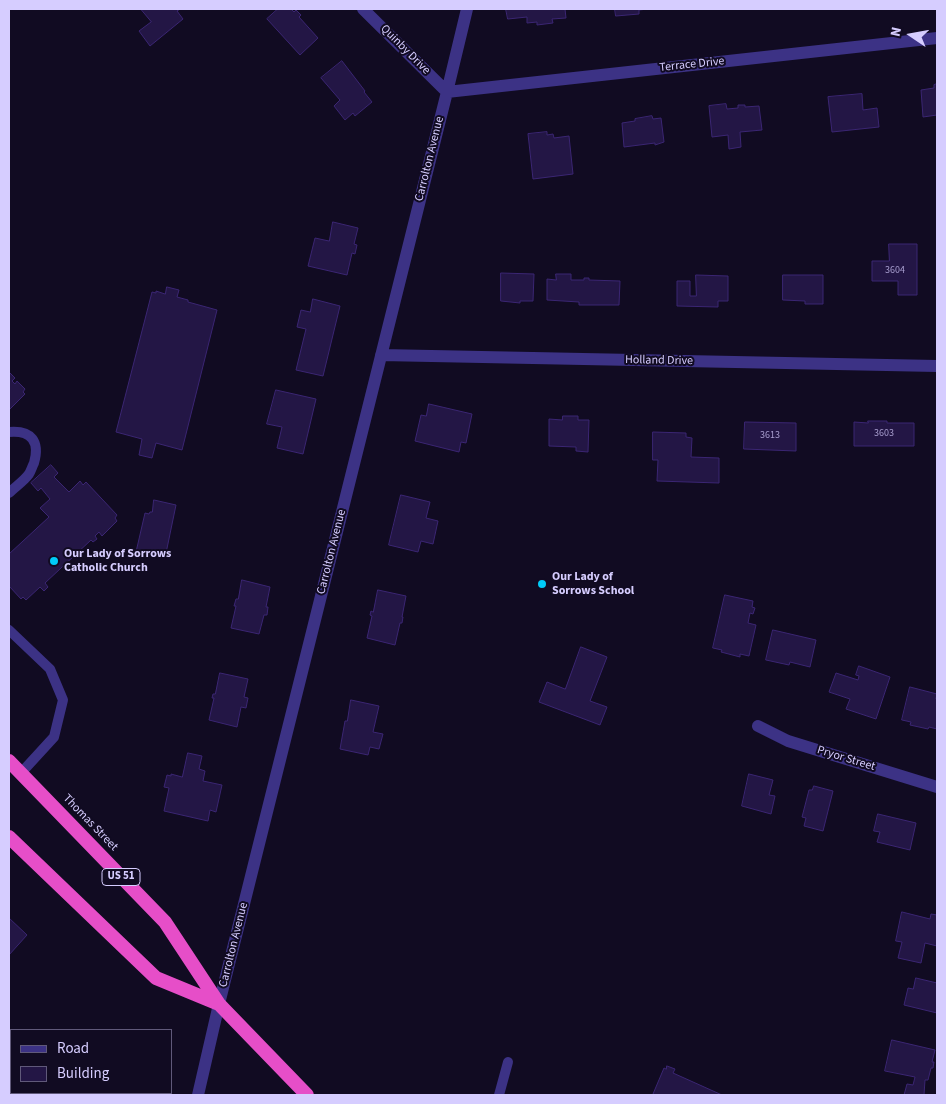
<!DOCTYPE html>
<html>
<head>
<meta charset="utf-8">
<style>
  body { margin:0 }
  #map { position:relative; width:946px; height:1104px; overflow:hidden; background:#110b22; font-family:"Source Sans 3",sans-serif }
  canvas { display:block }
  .frame { position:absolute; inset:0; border:10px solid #d6cdff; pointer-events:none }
  .legend { position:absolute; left:10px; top:1029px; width:162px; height:65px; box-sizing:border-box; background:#110b22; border:1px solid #60597a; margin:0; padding:6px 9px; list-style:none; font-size:15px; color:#d6cdff }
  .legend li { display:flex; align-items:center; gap:10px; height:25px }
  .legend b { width:25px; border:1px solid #60597a }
  .north { position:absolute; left:886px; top:10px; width:50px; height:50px; -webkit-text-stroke:4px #110b22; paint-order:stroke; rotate:282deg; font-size:14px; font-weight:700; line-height:20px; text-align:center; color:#d6cdff }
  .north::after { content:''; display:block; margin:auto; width:18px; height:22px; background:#d6cdff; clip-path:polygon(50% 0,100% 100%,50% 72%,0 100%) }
</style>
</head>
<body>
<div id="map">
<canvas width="946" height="1104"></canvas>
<div class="frame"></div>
<ul class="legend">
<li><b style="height:6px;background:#3c3285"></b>Road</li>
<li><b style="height:14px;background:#231645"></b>Building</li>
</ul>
<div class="north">N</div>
</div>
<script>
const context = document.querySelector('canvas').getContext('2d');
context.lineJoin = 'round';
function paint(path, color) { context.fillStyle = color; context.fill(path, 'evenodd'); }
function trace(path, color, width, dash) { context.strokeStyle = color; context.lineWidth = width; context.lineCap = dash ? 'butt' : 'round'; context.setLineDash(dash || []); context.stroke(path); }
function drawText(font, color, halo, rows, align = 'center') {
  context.font = font + ' "Source Sans 3",sans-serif'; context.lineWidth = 4; context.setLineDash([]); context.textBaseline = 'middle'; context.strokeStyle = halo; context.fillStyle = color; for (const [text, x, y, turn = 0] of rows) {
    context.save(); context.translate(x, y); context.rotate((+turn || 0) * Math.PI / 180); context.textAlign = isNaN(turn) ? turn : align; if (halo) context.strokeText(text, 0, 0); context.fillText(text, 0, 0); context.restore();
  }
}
const building = new Path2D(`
  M141,9H180L177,11L183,19L150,46L139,31L151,22Z
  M278,9H291L294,12L296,10L301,15L299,17L318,38L300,55L267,19Z
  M506,9H565L566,18L552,19L553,23L537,25V22L527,23V17L508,19Z
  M615,9H648L639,10V14L616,16Z
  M342,61L365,91L364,92L372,102L355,116L353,113L345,120L334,106L340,100L321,78Z
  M937,84V115L923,117L921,90L934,88V85Z
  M862,94L863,110L877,108L879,127L832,132L828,97Z
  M726,104L727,109L738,108V105H745V107L759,106L762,130L740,132L741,147L729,149L728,135L712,137L709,106Z
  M652,116L653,119L661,118L664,142L655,145V143L624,147L622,123L635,121V119Z
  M547,132V135L553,134L554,138L569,136L573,174L533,179L528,134Z
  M333,222L358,228L354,244L357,245L355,254L352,253L347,275L308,266L315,238L329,241Z
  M889,244H917V295H898V281H872V261H889Z
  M501,273L534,274L533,301H520V303L501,301Z
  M556,274H571V280H584V278H589V280L620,281L619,305H579V302L547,300V279L556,280Z
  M696,275L728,276V301H718V307L677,306V281H690V296H696Z
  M783,275H823V304H805V301L783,300Z
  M167,287L179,290L177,297L188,300V302L217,310L182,450L156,443L152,458L139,455L142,439L116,432L152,292L156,293V291L165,294Z
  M313,299L340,306L323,376L296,370L306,329L297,327L301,310L310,312Z
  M9,372L15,378L12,381L15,384L17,381L25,389L23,392L25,394L9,410Z
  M276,390L316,399L303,454L277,448L282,427L267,424Z
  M429,404L472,414L466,443L461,442L459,452L415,441L421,415L426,416Z
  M563,416H578V420H589L588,452L576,451V447L549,446V419L562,420Z
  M868,421H887V423H914V446H854V422L868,423Z
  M745,422L796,423V451L744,449Z
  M653,432L686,433V437L692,438L691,457L719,458V483L657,481L658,460H653Z
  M51,465L58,473L54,477L69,492L80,481L83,485L86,482L117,515L115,518L117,521L102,536L99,532L95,536L97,539L93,542L91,540L45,583L48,587L44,591L40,587L26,600L23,597L21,599L9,586V554L49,517L40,508L50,499L41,488L38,491L31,483Z
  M401,495L430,502L426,518L438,521L433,544L421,541L418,552L389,545Z
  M154,500L176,505L165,558L136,552L145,513L149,514L150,512H152Z
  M242,580L270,587L266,607H268L267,615H264L259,634L231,628L236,606H234L236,599H238Z
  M378,590L406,596L402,617H403L402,623H400L395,645L367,638L372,616L370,615L371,611L373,612Z
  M725,595L753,601L752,607L755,608L753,614L750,613L748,623L756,625L749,656L740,654V657L721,652L722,650L713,648Z
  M773,630L816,640L810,667L790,662L789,665L766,660Z
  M581,647L607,657L590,701L607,707L600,725L539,702L547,682L565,689Z
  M859,666L890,677L876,719L846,709L850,699L829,692L836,673L858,680L859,676L856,675Z
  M220,673L248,679L244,697L248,698L246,708L241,707L237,727L209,720L214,698H212L213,694H215Z
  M910,687L937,694L936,699H937V729L929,727L928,729L910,725L911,722L902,720Z
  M351,700L379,706L373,732L383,734L379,749L370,747L368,755L340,749L345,721H347Z
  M188,753L202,756L199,769L205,771L203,781L222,785L216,812L210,810L208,821L164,811L169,788L164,787L167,775L171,776V774L182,777Z
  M749,774L773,780L769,795L775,796L771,814L742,806Z
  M814,786L833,791L823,831L804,826L806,818L802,817L809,790H812Z
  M878,814L916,823L910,850L877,842L880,832L874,831Z
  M902,912L930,919L931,914L937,915V946L925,943L921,963L898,958L902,942L896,941Z
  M9,918L27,935L9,955Z
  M916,978L937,983V1013L904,1005L908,988L913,989Z
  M892,1040L935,1050L932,1062H934L933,1068H931L928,1080H925L924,1095H904L907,1084L913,1085L915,1077L885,1071Z
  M667,1066L675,1069L673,1073L722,1095H656L653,1094L664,1068L666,1069Z`);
paint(building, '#231645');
trace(building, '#3b2673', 1);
trace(new Path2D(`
  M9,432C32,430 40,442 34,463C32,467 31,471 29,474C24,481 15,487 9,493
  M9,630L50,669L63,700L54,737L21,773
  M499,1095L508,1062`), '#3c3285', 10);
trace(new Path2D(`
  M363,9L447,92L937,38
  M381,355L937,366
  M758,726L788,741L937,787
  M198,1095L219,1004L447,92L467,9`), '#3c3285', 12);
trace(new Path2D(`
  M9,761L165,922L219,1004L307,1095
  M9,837L156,978L219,1004`), '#e64ec8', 14);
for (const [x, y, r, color] of [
  [54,561,5,"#00cbf8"],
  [542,584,5,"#00cbf8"]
]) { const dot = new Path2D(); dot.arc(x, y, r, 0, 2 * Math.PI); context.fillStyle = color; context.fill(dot); trace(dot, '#110b22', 2); }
drawText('10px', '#a99fd0', null, [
  ["3604",895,271],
  ["3603",884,434],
  ["3613",770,436]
]);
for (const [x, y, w] of [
  [121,877,38]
]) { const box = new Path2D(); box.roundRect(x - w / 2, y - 8.5, w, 17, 4); context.fillStyle = '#110b22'; context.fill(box); trace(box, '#d6cdff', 1); }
drawText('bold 11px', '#d6cdff', null, [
  ["US 51",121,877]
]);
drawText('12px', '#d6cdff', '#110b22', [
  ["Quinby Drive",405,50,45],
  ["Terrace Drive",692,65,-6],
  ["Carrolton Avenue",430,159,-76],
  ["Holland Drive",659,361,1],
  ["Carrolton Avenue",332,552,-76],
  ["Pryor Street",846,759,17],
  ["Thomas Street",90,823,46],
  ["Carrolton Avenue",234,945,-76]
]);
drawText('bold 12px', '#d6cdff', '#110b22', [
  ["Our Lady of Sorrows",64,554],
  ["Catholic Church",64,568],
  ["Our Lady of",552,577],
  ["Sorrows School",552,591]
], 'left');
</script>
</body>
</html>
